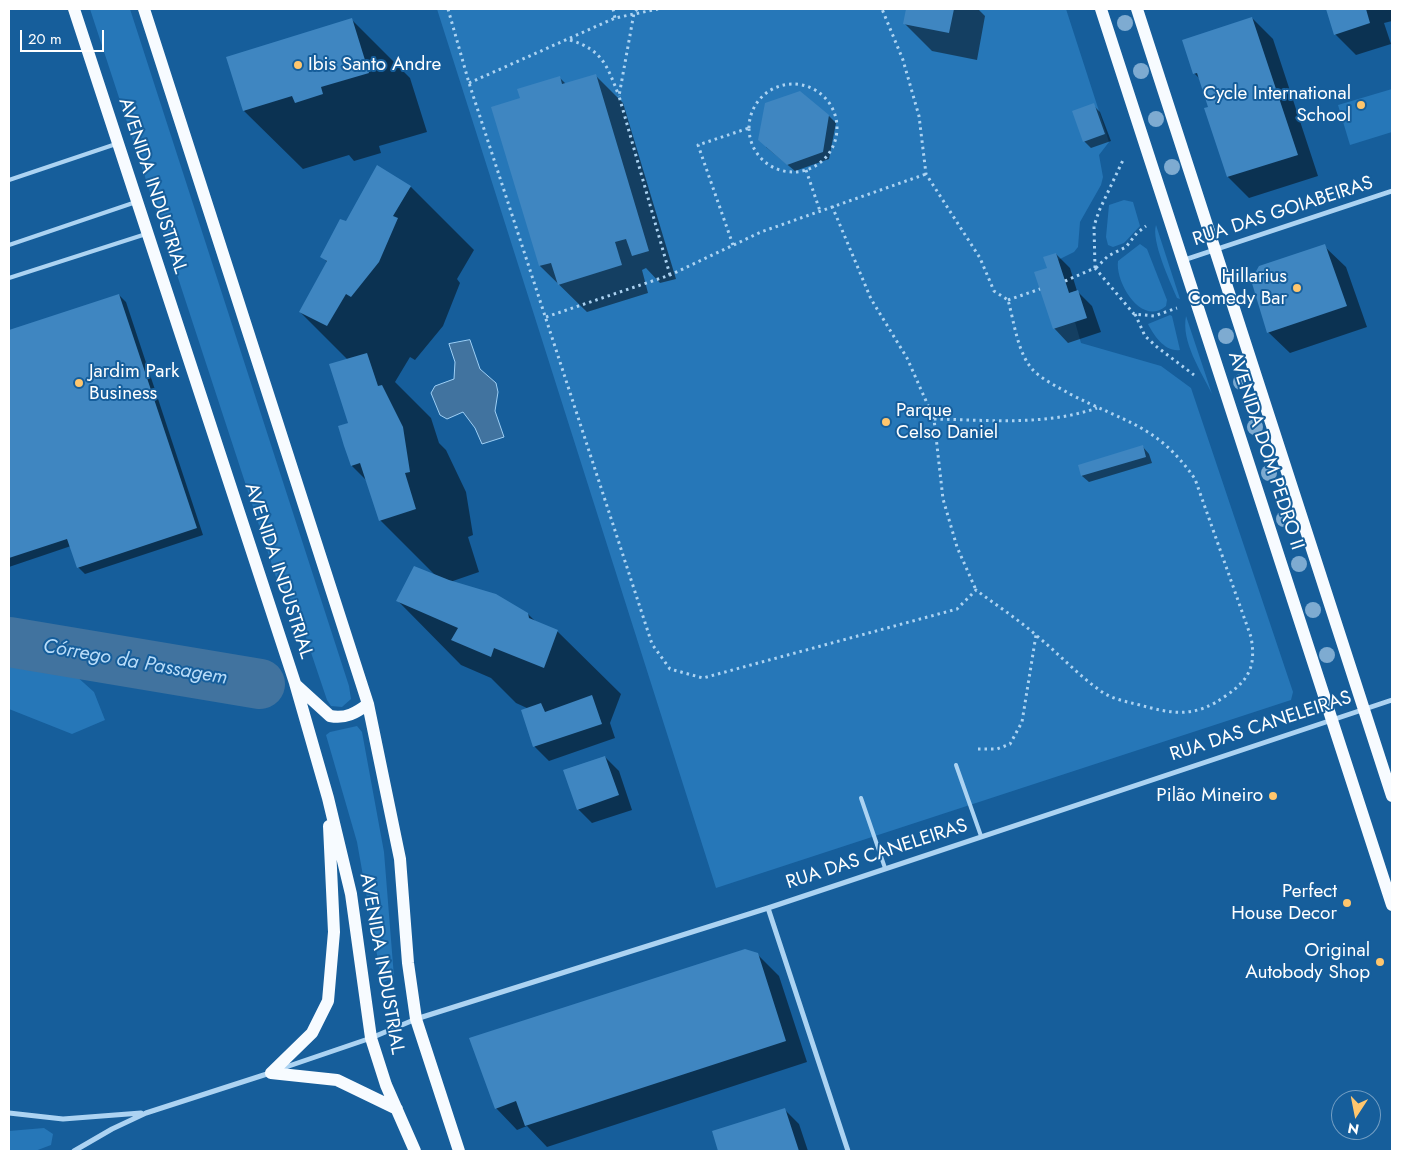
<!DOCTYPE html>
<html>
<head>
<meta charset="utf-8">
<style>
  body { margin:0 }
  #map { position:relative; width:1401px; height:1160px; overflow:hidden; background:#165e9b; font-family:Jost,sans-serif }
  canvas { display:block }
  .frame { position:absolute; inset:0; border:10px solid #fff; pointer-events:none }
  .north { position:absolute; left:1331px; top:1090px; width:50px; height:50px; box-sizing:border-box; background:#165e9b; border:1px solid #739ec3; border-radius:50%; rotate:191deg; font-size:14px; font-weight:700; line-height:20px; text-align:center; color:#fff }
  .north::after { content:''; display:block; margin:auto; width:18px; height:22px; background:#ffc66d; clip-path:polygon(50% 0,100% 100%,50% 72%,0 100%) }
  .scale { position:absolute; left:20px; top:30px; width:84px; height:22px; box-sizing:border-box; border:2px solid #fff; border-top:0; padding-left:6px; font-size:15px; line-height:18px; white-space:nowrap; color:#fff; -webkit-text-stroke:4px #165e9b; paint-order:stroke }
</style>
</head>
<body>
<div id="map">
<canvas width="1401" height="1160"></canvas>
<div class="frame"></div>
<div class="north">N</div>
<div class="scale">20 m</div>
</div>
<script>
const context = document.querySelector('canvas').getContext('2d');
context.lineJoin = 'round';
function paint(path, color) { context.fillStyle = color; context.fill(path, 'evenodd'); }
function trace(path, color, width, dash) { context.strokeStyle = color; context.lineWidth = width; context.lineCap = dash ? 'butt' : 'round'; context.setLineDash(dash || []); context.stroke(path); }
function drawText(font, color, halo, rows, align = 'center') {
  context.font = font + ' Jost,sans-serif'; context.lineWidth = 4; context.setLineDash([]); context.textBaseline = 'middle'; context.strokeStyle = halo; context.fillStyle = color; for (const [text, x, y, turn = 0] of rows) {
    context.save(); context.translate(x, y); context.rotate((+turn || 0) * Math.PI / 180); context.textAlign = isNaN(turn) ? turn : align; if (halo) context.strokeText(text, 0, 0); context.fillText(text, 0, 0); context.restore();
  }
}
paint(new Path2D(`
  M90,9H130L349,686L351,699L342,707L331,706L327,700L296,608L276,577Z
  M437,9H1066L1109,142L1099,155L1103,177L1101,185L1080,222L1078,247L1074,252L1058,260L1069,293L1078,290L1087,318L1075,322L1081,343L1161,366L1191,388L1293,692L1291,700L716,888Z
  M1392,89V132L1350,145L1338,105Z
  M1124,200L1133,202L1140,226L1124,243L1113,247L1108,245L1106,237L1109,205Z
  M1156,225L1180,299L1177,298C1170,281 1151,241 1156,225Z
  M1140,244L1147,249L1167,300L1166,306C1142,327 1115,283 1118,261Z
  M1170,315L1172,316L1180,350C1165,352 1154,336 1148,324Z
  M1186,316L1212,394C1201,371 1181,342 1186,316Z
  M9,629L104,646L97,669L75,675L94,692L105,720L72,734L9,709Z
  M357,726L362,732L384,852L394,977L382,983L357,842L326,735L330,732Z
  M44,1128L53,1134L51,1145L35,1151H9V1131Z`), '#2677b8');
const water = new Path2D(`
  M470,340L480,369L496,383L498,392L495,411L504,437L482,444L475,428L463,412L447,419L440,415L431,393L435,386L454,379L455,362L449,344Z`);
paint(water, '#41739f');
trace(water, '#9ecff5', 1);
paint(new Path2D(`
  M907,9H978L985,16L977,60L932,51L905,24Z
  M1327,9H1392V21L1384,23L1391,44L1356,55L1335,34Z
  M1252,18L1273,39L1318,176L1249,198L1228,177L1206,109L1210,108L1200,79L1194,73Z
  M352,20L410,78L427,132L379,146L381,153L354,161L349,155L303,169L244,111Z
  M595,75L623,103L676,279L660,283L646,268L642,270L648,293L587,312L540,266L521,99L559,77L566,84Z
  M1093,105L1100,112L1111,141L1091,148L1084,141Z
  M829,116L836,123L829,159L795,171L766,147Z
  M411,187L474,250L457,279L460,283L443,326L415,360L410,357L395,382L431,418L439,443L446,450L466,492L473,535L468,537L479,572L450,582L528,614L535,621L557,631L621,694L610,723L615,738L549,761L535,747L522,711L529,709L516,703L491,678L461,665L398,601L436,576L380,520L368,482L352,466L339,427L349,423L348,360L300,312L327,262L322,256L347,223Z
  M1324,246L1346,267L1367,327L1290,353L1268,332Z
  M1056,254L1070,268L1077,291L1092,306L1101,332L1068,343L1054,328L1049,268Z
  M119,295L126,302L203,535L85,574L78,567L71,546L9,567V331Z
  M1143,447L1149,454L1152,463L1089,482L1082,476L1079,466Z
  M605,757L619,771L632,810L592,823L578,809Z
  M757,954L779,976L807,1062L547,1147L527,1126L517,1130L496,1108Z
  M785,1110L799,1124L808,1151H719L713,1132Z`), '#0007');
trace(new Path2D(`
  M9,642L260,684`), '#41739f', 50);
paint(new Path2D(`
  M906,9H954L949,33L903,24Z
  M1326,9H1366L1370,23L1334,35Z
  M1252,17L1298,155L1227,177L1204,108L1208,107L1197,73L1193,74L1182,40Z
  M352,18L369,73L321,87L323,94L295,103L292,96L243,111L226,57Z
  M596,74L649,251L632,256L626,239L615,242L622,265L558,285L551,263L539,266L491,107L520,98L517,89L560,76L562,84Z
  M800,91L829,115L823,152L787,165L758,140L765,103Z
  M1094,103L1105,134L1083,142L1072,111Z
  M377,165L411,186L393,216L398,218L379,262L351,297L346,294L327,326L299,312L327,261L320,257L340,219L346,221Z
  M1325,244L1347,306L1267,333L1251,280L1259,266Z
  M1056,253L1069,293L1078,290L1087,318L1053,329L1034,272L1047,268L1043,257Z
  M119,294L197,528L77,568L67,539L9,558V330Z
  M367,353L378,386L382,385L403,427L410,472L405,473L416,509L379,521L360,463L351,466L344,446L338,426L348,423L329,364Z
  M1143,445L1146,457L1081,476L1078,465Z
  M414,566L449,580L496,594L528,613L529,618L558,630L544,668L494,648L491,657L451,640L458,628L396,601Z
  M592,695L602,724L533,747L521,710L541,703L545,712Z
  M605,756L619,795L577,810L563,770Z
  M745,949L758,953L786,1041L525,1126L516,1101L495,1109L469,1038Z
  M785,1108L799,1151H718L712,1131Z`), '#3f86c1');
trace(new Path2D(`
  M448,9L469,83L652,644L670,669L703,678L957,609L976,590C996,605 1018,619 1037,636C1058,653 1076,673 1098,689C1109,698 1123,701 1136,704C1173,714 1194,719 1227,695C1250,679 1256,665 1251,637L1195,479C1158,425 1124,422 1070,394C1058,387 1041,379 1032,369C1017,351 1014,321 1008,300L994,291L980,258L926,174L919,116L903,60L882,9
  M613,9L615,18
  M637,9L634,13L619,96L670,275
  M570,40C603,50 607,66 619,96
  M469,83L615,18L658,9
  M749 128a44 44 0 1 1 88 0a44 44 0 1 1-88 0Z
  M806,170L820,211
  M832,206L871,299L907,358L934,419L943,499L957,547L976,590
  M733,245L698,145L749,128
  M1095,268L1094,226L1099,211L1124,158
  M1096,268L1108,256L1126,247L1137,233L1146,226
  M1065,281L1095,268L1134,314L1154,316L1177,308
  M1008,300L1040,289
  M1135,314L1145,336L1157,347L1194,375
  M546,317L670,275L761,232L926,174
  M934,419C989,420 1045,426 1097,408
  M978,749H997L1010,744L1022,722L1036,635`), '#acd3f2', 3, [2.5, 4]);
trace(new Path2D(`
  M9,180L116,144
  M9,245L136,202
  M9,278L146,234
  M956,765L981,836
  M861,798L885,868`), '#acd3f2', 4);
trace(new Path2D(`
  M1184,260L1392,191
  M768,908L848,1151
  M280,1069L371,1038L416,1019L768,908L1392,700
  M9,1113L63,1119L141,1113
  M74,1151L112,1129L146,1113L270,1073`), '#acd3f2', 5);
trace(new Path2D(`
  M74,9L295,683L328,798L351,894L371,1038L386,1085L415,1151
  M144,9L368,704L400,859L408,963L416,1019L459,1151
  M1101,9L1392,905
  M1137,9L1392,796
  M296,685L330,716C346,719 356,713 368,704
  M271,1073L312,1033L328,1001L334,932L329,826
  M271,1073L337,1080L397,1109`), '#f7fbff', 12);
context.fillStyle = '#7eabd1';
for (const [x, y] of [
  [1125,23],
  [1141,71],
  [1156,119],
  [1172,167],
  [1226,336],
  [1241,382],
  [1255,427],
  [1269,473],
  [1284,519],
  [1299,564],
  [1313,610],
  [1327,655]
]) { context.beginPath(); context.arc(x, y, 8, 0, 2 * Math.PI); context.fill(); }
for (const [x, y, r, color] of [
  [298,65,5,"#ffc66d"],
  [1361,105,5,"#ffc66d"],
  [1297,288,5,"#ffc66d"],
  [79,383,5,"#ffc66d"],
  [886,422,5,"#ffc66d"],
  [1273,796,5,"#ffc66d"],
  [1347,903,5,"#ffc66d"],
  [1380,962,5,"#ffc66d"]
]) { const dot = new Path2D(); dot.arc(x, y, r, 0, 2 * Math.PI); context.fillStyle = color; context.fill(dot); trace(dot, '#165e9b', 2); }
drawText('19px', '#fff', '#165e9b', [
  ["Ibis Santo Andre",308,65,"left"],
  ["Cycle International",1351,94],
  ["School",1351,116],
  ["Hillarius",1287,277],
  ["Comedy Bar",1287,299],
  ["Jardim Park",89,372,"left"],
  ["Business",89,394,"left"],
  ["Parque",896,411,"left"],
  ["Celso Daniel",896,433,"left"],
  ["Pilão Mineiro",1263,796],
  ["Perfect",1337,892],
  ["House Decor",1337,914],
  ["Original",1370,951],
  ["Autobody Shop",1370,973]
], 'right');
drawText('19px', '#fff', '#165e9b', [
  ["AVENIDA INDUSTRIAL",152,186,72],
  ["RUA DAS GOIABEIRAS",1283,212,-18],
  ["AVENIDA DOM PEDRO II",1265,451,72],
  ["AVENIDA INDUSTRIAL",278,571,72],
  ["RUA DAS CANELEIRAS",1261,727,-18],
  ["RUA DAS CANELEIRAS",877,855,-18],
  ["AVENIDA INDUSTRIAL",381,964,80]
]);
drawText('italic 20px', '#b8dcf9', '#165e9b', [
  ["Córrego da Passagem",135,663,10]
]);
</script>
</body>
</html>
